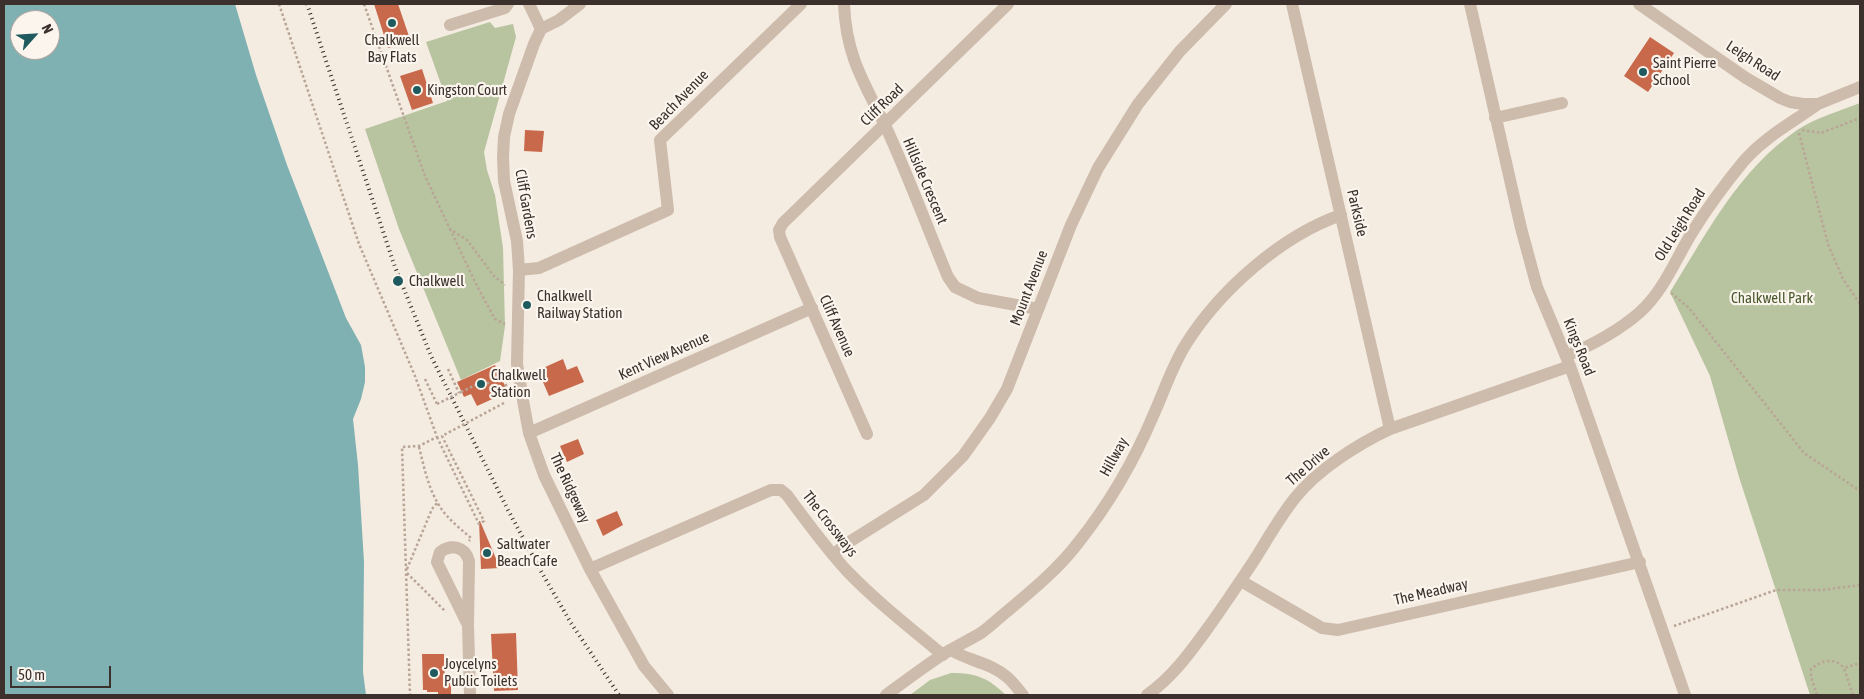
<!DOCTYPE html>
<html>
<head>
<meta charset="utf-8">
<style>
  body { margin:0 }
  #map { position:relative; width:1864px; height:699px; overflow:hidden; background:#f4ebe1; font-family:"Asap Condensed",sans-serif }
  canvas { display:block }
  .frame { position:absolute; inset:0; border:5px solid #3b302b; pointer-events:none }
  .north { position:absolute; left:10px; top:10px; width:50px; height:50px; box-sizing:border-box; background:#fbf5ee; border:1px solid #aea6a0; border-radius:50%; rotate:64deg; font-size:14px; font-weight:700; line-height:20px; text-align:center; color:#3b302b }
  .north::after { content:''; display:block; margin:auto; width:18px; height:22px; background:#1f5a5e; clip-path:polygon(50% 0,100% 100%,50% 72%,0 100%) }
  .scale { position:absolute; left:10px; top:666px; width:101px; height:22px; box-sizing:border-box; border:2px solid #3b302b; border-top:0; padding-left:6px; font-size:15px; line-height:18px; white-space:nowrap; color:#3b302b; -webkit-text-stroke:4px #fbf5ee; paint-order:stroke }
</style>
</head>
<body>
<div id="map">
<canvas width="1864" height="699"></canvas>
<div class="frame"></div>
<div class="north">N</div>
<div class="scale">50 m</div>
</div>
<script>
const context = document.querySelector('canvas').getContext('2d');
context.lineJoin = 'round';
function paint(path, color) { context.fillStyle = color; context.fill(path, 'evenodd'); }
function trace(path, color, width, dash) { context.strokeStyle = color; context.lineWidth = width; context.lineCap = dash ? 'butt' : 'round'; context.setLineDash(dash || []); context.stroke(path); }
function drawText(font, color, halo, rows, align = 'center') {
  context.font = font + ' "Asap Condensed",sans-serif'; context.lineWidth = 4.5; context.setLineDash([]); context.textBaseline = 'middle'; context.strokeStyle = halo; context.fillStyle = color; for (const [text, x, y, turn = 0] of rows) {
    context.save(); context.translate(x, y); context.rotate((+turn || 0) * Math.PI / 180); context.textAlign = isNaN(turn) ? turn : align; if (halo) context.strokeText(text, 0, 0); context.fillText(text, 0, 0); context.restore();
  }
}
paint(new Path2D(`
  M490,22L495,28L513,24L516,37L484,152L487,170L495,195L503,248L505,326L500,361L461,380L399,229L365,129L447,101L426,42Z
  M1860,103V695H1810L1739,477L1710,376L1670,292C1707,233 1738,171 1797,130C1816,118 1839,111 1860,103Z
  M951,673C977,673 988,678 1006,695H910L930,680Z`), '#b8c4a0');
paint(new Path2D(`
  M4,4H235L256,75L287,165L346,318L361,345L365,367V382L361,399L353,419L358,465L364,562L363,672L366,695H4ZM20,20H50V50H20Z`), '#7fb0b2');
paint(new Path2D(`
  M374,4H398L411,42L388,48Z
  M1650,37L1674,53L1648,92L1624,76Z
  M422,69L433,103L412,110L400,76Z
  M525,130L544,131L542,152L524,151Z
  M563,359L567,370L577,366L584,382L549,396L543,382L548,380L543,368Z
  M495,365L508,392L477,406L471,394L464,397L457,382Z
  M578,439L584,454L567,462L560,446Z
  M617,511L623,525L603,536L596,520Z
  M479,521H480L500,568L481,569Z
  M516,633L518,690L494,691L491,634Z
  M422,654H444L445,679H451V695H438V692H427V690H423Z`), '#c8694b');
trace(new Path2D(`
  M279,4L359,244L415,376L437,437L419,446L402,447L410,695
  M364,4L425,176L450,229L467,240L494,276L505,285
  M1802,130L1821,133L1860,118
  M1799,133L1828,244L1843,279L1860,304
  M450,229L477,286L495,319L505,324
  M1671,293L1689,308L1804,453L1860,491
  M448,369L459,393
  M425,379L437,404
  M461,392L486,380L493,392L508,384
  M419,447C425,471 430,497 447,516C454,524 463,531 471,538L469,541
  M407,569L432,509L438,502
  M407,573L446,612
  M1674,626L1776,590H1822L1860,585
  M1817,695L1811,677V669C1822,660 1834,657 1844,668
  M1853,695L1844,668L1860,663`), '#b9a596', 2.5, [2.5, 2.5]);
trace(new Path2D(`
  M529,4L541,29
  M844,4C846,55 863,81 885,125C908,175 927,227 948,277L955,287L978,298L1038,309
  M1292,4L1390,429
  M1470,4L1521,228L1537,287L1570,366L1685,695
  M1639,4L1746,78L1780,98L1790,102L1803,104H1818L1860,87
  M450,25L505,8L508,4
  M541,29L534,44L509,114L504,137L503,157L504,181L517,241L519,270L517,364L524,406L529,433L544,475L590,569L644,666L668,695
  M541,29L559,20L580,4
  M1495,118L1562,103
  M519,270L539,268L668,210L660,140L801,4
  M1566,356C1592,345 1617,332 1639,313C1664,291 1676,258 1693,231C1708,207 1725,184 1743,162C1763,138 1792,123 1818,104
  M529,433L812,308
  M867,434L780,237L779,230L783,223L1008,4
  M833,555L846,544L924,495L963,456L990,418L1007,389L1071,225L1098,168L1138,104L1180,51L1226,4
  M590,569L771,490H781L787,495C806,521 825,547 847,571C876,601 910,628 943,655
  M1241,581L1322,628L1338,630L1640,562
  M468,625L469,561C465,546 451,544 440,552L437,562L468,625L470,695
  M951,650C969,661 991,663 1007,677C1013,682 1018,689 1023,695
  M886,695C905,681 925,666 945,653C957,646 969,640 981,633C991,626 1001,616 1010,609C1035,588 1059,568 1078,543C1109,504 1134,461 1153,416C1164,392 1172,366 1186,344C1220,290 1281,236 1341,215
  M1147,695C1173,677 1192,650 1210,625C1225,604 1239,583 1253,562C1267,540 1279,518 1295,498C1317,470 1358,444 1390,429L1570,366`), '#cdbbac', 12);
trace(new Path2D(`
  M307,4L395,267L431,356L508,510L542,573L571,623L619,695`), '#3b302b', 4, [1, 4]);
trace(new Path2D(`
  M437,404L461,392
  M437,437L479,524L484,521L442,436L504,403`), '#b9a596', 2.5, [2.5, 2.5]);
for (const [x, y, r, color] of [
  [392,23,5,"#1f5a5e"],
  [1643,72,5,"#1f5a5e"],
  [417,90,5,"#1f5a5e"],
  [398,281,6,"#1f5a5e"],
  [527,305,5,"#1f5a5e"],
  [481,384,5,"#1f5a5e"],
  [487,553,5,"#1f5a5e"],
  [434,673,5,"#1f5a5e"]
]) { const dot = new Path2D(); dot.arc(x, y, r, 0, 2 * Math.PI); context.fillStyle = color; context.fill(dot); trace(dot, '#fbf5ee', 2); }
drawText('15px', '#3b302b', '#fbf5ee', [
  ["Chalkwell",392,40,"center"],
  ["Bay Flats",392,57,"center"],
  ["Saint Pierre",1653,63],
  ["School",1653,80],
  ["Kingston Court",427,90],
  ["Chalkwell",409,281],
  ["Chalkwell",537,296],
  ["Railway Station",537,313],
  ["Chalkwell",491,375],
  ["Station",491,392],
  ["Saltwater",497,544],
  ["Beach Cafe",497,561],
  ["Joycelyns",444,664],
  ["Public Toilets",444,681]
], 'left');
drawText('15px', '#3b302b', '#fbf5ee', [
  ["Leigh Road",1753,61,33],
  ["Beach Avenue",679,100,-46],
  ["Cliff Road",882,105,-44],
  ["Hillside Crescent",925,181,67],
  ["Cliff Gardens",526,204,80],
  ["Parkside",1357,213,77],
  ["Old Leigh Road",1680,225,-58],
  ["Mount Avenue",1029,288,-69],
  ["Cliff Avenue",837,326,66],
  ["Kings Road",1579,347,68],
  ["Kent View Avenue",664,356,-24],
  ["Hillway",1114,457,-61],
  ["The Drive",1308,466,-41],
  ["The Ridgeway",570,488,65],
  ["The Crossways",830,524,52],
  ["The Meadway",1431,592,-13]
]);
drawText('15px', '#4a5a2e', '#fbf5ee', [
  ["Chalkwell Park",1772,298]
]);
</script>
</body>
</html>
